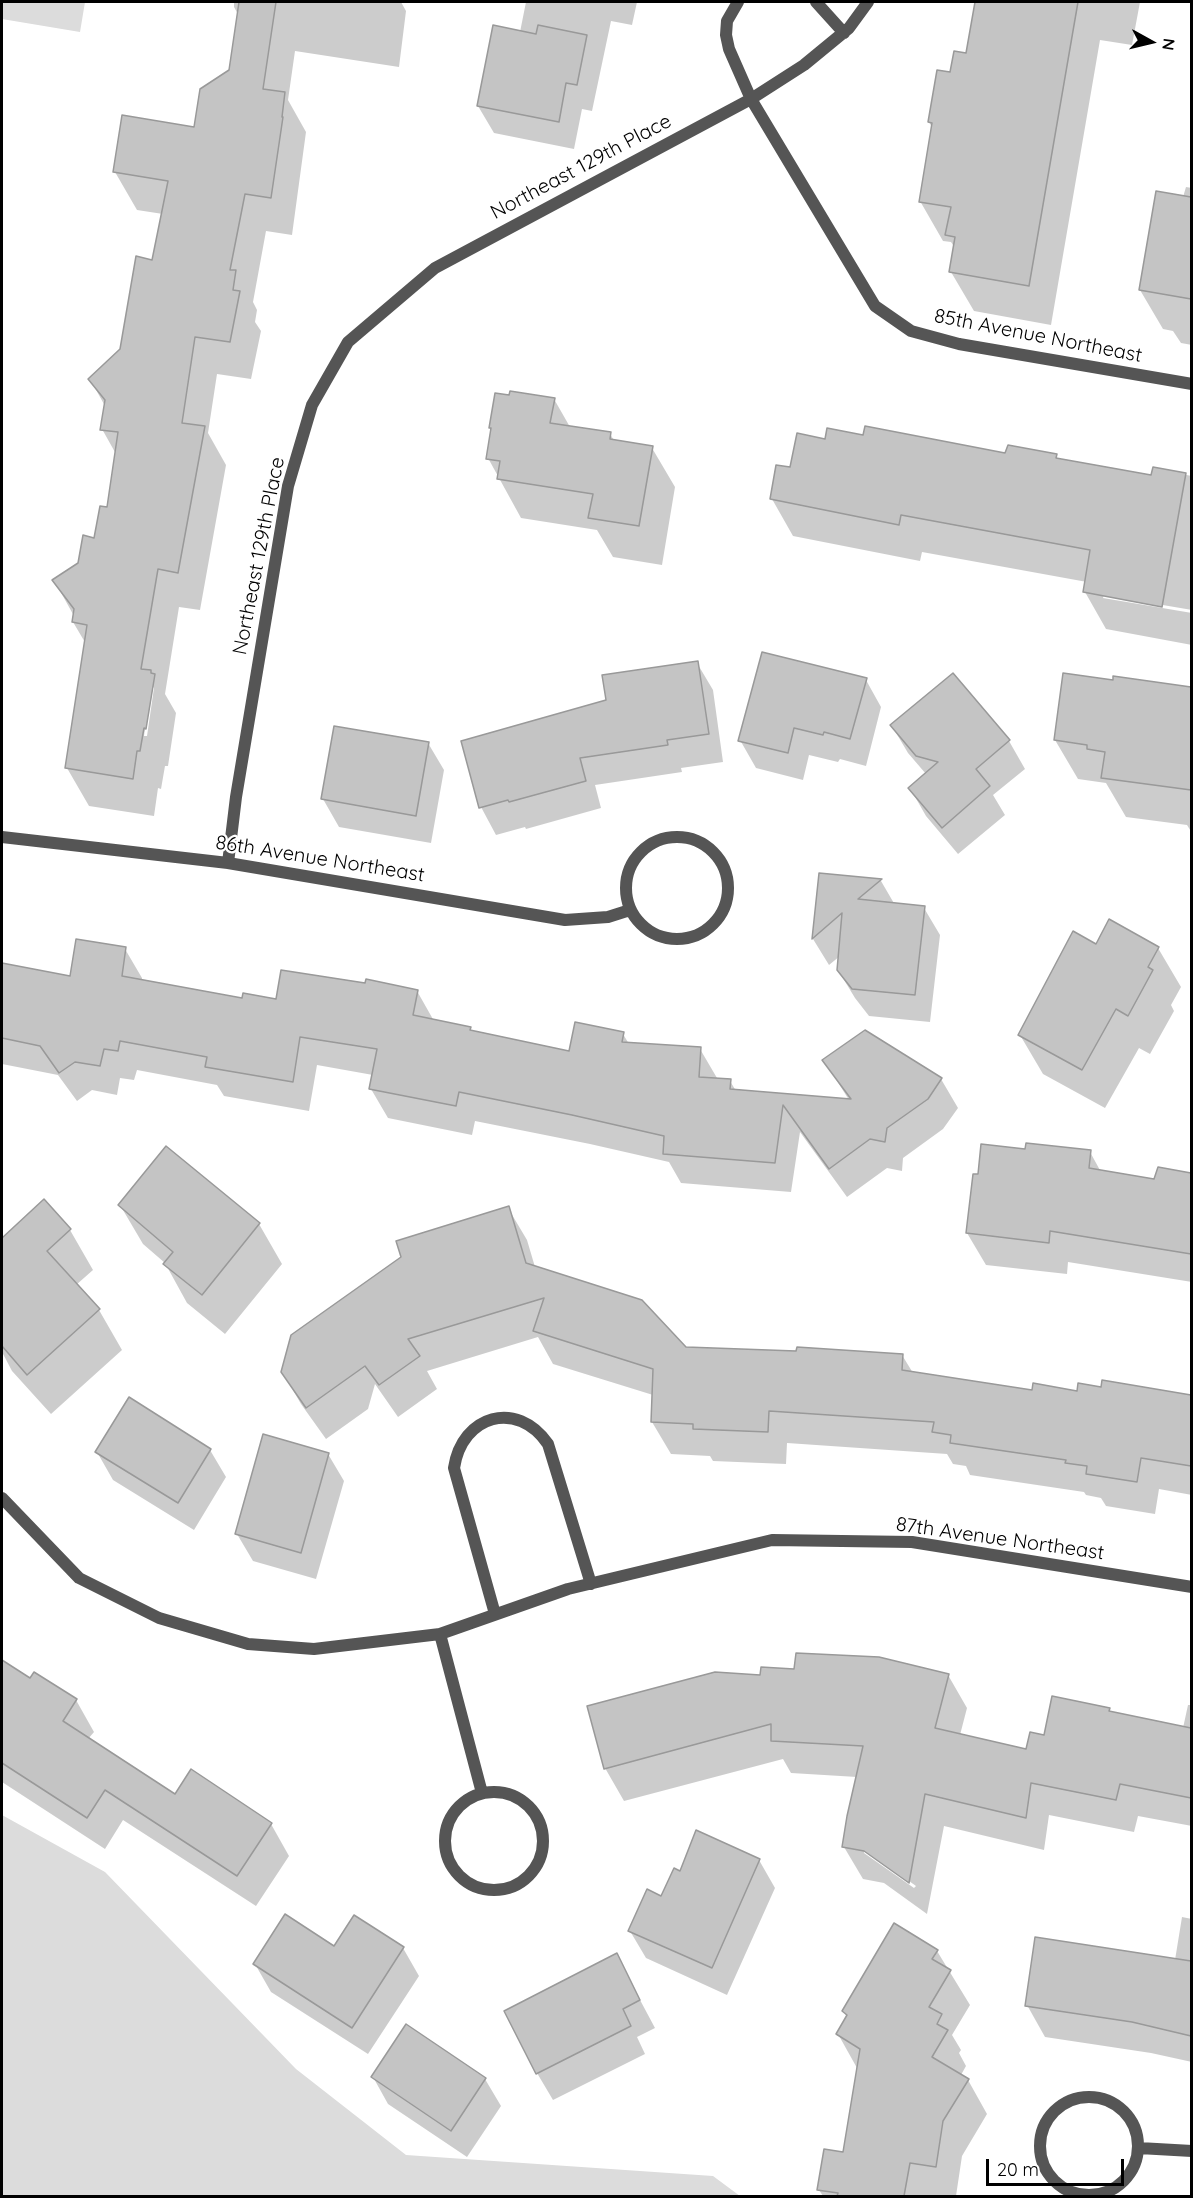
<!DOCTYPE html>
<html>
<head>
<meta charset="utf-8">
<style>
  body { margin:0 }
  #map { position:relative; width:1193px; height:2198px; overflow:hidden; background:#fff; font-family:Quicksand,sans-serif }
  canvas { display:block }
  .frame { position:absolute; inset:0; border:3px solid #000; pointer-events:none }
  .north { position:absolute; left:1121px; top:12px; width:60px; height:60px; -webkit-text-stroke:4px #fff; paint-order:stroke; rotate:98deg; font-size:16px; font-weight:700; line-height:24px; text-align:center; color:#000 }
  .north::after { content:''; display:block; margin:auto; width:21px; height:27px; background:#000; clip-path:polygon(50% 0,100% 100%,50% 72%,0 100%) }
  .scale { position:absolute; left:986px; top:2159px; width:138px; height:27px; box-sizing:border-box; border:3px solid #000; border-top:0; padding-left:8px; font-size:18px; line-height:21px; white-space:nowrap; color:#000; -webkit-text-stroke:4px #fff; paint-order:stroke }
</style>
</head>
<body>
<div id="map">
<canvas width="1193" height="2198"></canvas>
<div class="frame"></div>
<div class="north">N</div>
<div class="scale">20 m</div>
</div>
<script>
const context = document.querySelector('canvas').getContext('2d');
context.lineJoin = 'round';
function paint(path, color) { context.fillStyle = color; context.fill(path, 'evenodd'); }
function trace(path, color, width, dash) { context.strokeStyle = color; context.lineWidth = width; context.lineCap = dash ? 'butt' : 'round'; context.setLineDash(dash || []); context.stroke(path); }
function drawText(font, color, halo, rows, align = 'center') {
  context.font = font + ' Quicksand,sans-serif'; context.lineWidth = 4.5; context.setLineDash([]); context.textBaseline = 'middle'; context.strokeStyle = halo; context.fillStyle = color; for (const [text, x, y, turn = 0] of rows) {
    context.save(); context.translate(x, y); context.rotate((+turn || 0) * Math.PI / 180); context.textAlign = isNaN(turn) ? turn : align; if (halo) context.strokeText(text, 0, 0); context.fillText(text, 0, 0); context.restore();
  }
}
paint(new Path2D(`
  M2,2H85L80,32L2,19Z
  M2,1815L105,1872L296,2069L406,2155L713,2176L740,2196H2Z`), '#dcdcdc');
paint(new Path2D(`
  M234,2H401L406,11L399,67L295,51L288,100L306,132L292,235L266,231L253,302L257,310L255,322L261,331L251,379L217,374L208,433L226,465L200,610L179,607L165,694L176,713L168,766H165L161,789L158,788L154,816L89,806L67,768L86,644L73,622L74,616L54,580L79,564L95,540L109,509L116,454L102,429L105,406L90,379L122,350L153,261L163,214L137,210L115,172L195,128L231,71L239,16L234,7ZM151,685L154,688L147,736H144Z
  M526,2H637L632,25L611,21L592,111L582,109L574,149L494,133L478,106L520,32Z
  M986,2H1140L1132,45L1100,40L1051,325L974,311L951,272L955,248L951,242L943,241L920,201L933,129L929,122L951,74L967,55L980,34Z
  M1186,187L1192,188V345L1181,343L1173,331L1163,329L1140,290L1183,197Z
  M554,399L570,427L610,434L615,442L652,448L675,487L662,565L613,557L597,530L521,518L488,458Z
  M865,437L1006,455H1056L1058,460L1152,477L1154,469L1192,476V610L1104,595L1103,598L1192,613V645L1106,629L1085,592L1087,582L922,552L920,561L793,536L772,499L791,468L826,440Z
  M697,663L713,690L723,762L681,768L682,772L595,785L601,808L526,829L525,827L496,835L481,807L607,702Z
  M953,675L1009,741L1025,769L993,795L1005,815L958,854L926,816L910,788L926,774L908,753L892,726Z
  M866,680L881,707L866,766L840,759L838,762L809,755L803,780L756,768L740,740Z
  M1055,740L1184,747L1192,759V833L1187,825L1126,817L1106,783L1078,779Z
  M428,743L444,770L431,843L339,827L323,799Z
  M820,874L881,881L895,905L924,908L940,935L930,1022L869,1016L855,998L838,970L840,956L829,965L813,939Z
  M1096,946L1158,948L1181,987L1171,1005L1174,1011L1150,1054L1139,1048L1105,1108L1043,1074L1020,1035Z
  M125,949L142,978V981L243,999L277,1000L417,991L434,1021L470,1028L472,1032L570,1053L623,1034L629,1044L700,1049L717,1078L730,1081L736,1091L849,1100L824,1060L865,1031L941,1079L958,1108L943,1129L903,1158L902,1171L887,1168L847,1197L800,1132L791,1192L681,1183L669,1162L590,1144L475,1121L472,1135L388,1118L371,1089L373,1075L317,1065L309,1111L224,1096L217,1085L137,1070L134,1080L120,1078L117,1095L92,1090L77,1101L58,1075L2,1064V964L71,978Z
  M1026,1151L1090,1152L1101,1172L1155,1180L1159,1169L1192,1175V1282L1068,1262L1067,1274L986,1265L967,1233L979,1176Z
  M44,1202L70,1230L93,1270L76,1285L99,1310L122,1350L51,1414L12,1371L2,1352V1320L9,1314L2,1306V1241Z
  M120,1205L259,1224L282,1264L225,1334L187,1303L165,1263L143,1244Z
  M508,1208L527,1240L535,1267L685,1349L902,1355L913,1373L1034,1391L1078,1393L1102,1389L1103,1382L1192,1397V1495L1159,1489L1155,1514L1106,1506L1101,1498L1086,1495L1084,1492L970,1475L966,1466L953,1464L947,1454L787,1443L786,1464L713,1461L710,1456L671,1454L652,1422L653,1395L553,1364L538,1337L427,1371L437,1389L398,1417L375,1384L368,1409L326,1439L301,1404L282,1371Z
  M210,1450L226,1477L194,1530L113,1480L97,1452Z
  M328,1454L344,1481L316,1579L253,1561L237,1534Z
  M2,1662L30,1680L76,1700L94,1732L88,1739L175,1796L271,1824L289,1856L256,1906L123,1820L105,1849L2,1782Z
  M948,1675L967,1708L960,1735L1027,1751L1046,1736L1109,1710L1111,1713L1183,1728L1188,1705H1192V1826L1138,1816L1134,1832L1049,1815L1044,1850L944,1826L927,1914L884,1883L863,1879L844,1847L857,1777L791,1773L783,1759L624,1801L605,1768L761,1676ZM864,1849L916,1886L914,1888L864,1853Z
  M759,1860L775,1888L727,1995L646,1958L630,1931L662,1898L680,1873Z
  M1182,1917L1192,1919V2062L1151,2053L1045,2037L1027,2005L1175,1960Z
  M335,1948H403L419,1976L368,2054L271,1992L255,1964Z
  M937,1951L970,2005L952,2035L961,2050L959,2053L966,2066L961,2075L968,2080L987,2114L962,2156L956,2196H823L819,2190L845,2154L857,2068L838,2034L847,2018L844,2011Z
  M616,1955L655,2028L637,2037L645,2054L553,2100L537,2073Z
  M373,2077L485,2079L501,2106L467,2157L388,2104Z`), '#0003');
const building = new Path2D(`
  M239,2H276L263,89L285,92L282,117H283L271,198L245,194L230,270H236L233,290L240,291L230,342L195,337L182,423L205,426L178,573L158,569L141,669L151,670V673L155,674L146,729L144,728L140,751H137L133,779L65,768L87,625L72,622L74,609L52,580L78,563L83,535L94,538L100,506L107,507L118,432L100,430L105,400L88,379L120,349L136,256L152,260L168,181L113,172L122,115L194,127L200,89L229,70Z
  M975,2H1078L1029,286L949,272L955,237L945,235L951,207L919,202L932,123L928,122L937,70L950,72L954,51L966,53Z
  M493,25L536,34L538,25L587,35L577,85L566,83L559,122L477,106Z
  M1156,191L1191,197V299L1139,290Z
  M510,391L555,398L550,423L611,432L610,439L653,446L639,526L588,518L593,494L497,479L500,461L486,459L491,428H489L495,393L509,395Z
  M865,426L1005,453L1008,445L1057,454L1056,458L1151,475L1153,467L1186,473L1162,607L1083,592L1090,550L901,515L899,525L770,499L776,465L790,467L797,433L825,439L827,428L863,435Z
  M762,652L867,678L850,739L824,732L823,735L794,728L788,753L738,741Z
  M698,661L709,734L667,740L668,745L580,758L586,781L509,802L508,800L479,808L461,741L606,700L602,675Z
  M953,673L1010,740L976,769L990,786L942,828L908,788L938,762L916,756L890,725Z
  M1063,673L1113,680V676L1191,687V790L1101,778L1105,752L1087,749V745L1054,740Z
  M334,726L429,742L416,816L321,799Z
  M819,873L882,879L858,899L925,906L915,995L852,989L837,970L842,913L812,939Z
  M1109,919L1159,947L1148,967L1153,970L1128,1016L1116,1009L1082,1070L1018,1035L1073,931L1096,944Z
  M76,939L126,947L122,976L242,998L243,993L276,999L281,970L365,983L366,979L418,990L413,1015L471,1027L470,1030L569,1051L575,1022L624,1032L622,1042L701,1047L699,1077L731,1079L730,1089L851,1099L822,1060L865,1030L942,1078L928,1099L887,1128L885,1142L870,1139L829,1169L783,1105L775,1163L663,1154L664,1136L572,1115L459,1092L456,1106L369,1089L377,1049L300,1037L293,1082L205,1067L207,1057L120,1041L118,1051L104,1049L100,1066L75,1062L59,1073L40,1046L2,1038V963L70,976Z
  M1026,1143L1091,1150L1089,1168L1154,1179L1158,1167L1191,1173V1254L1050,1231L1049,1243L966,1233L973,1174H978L981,1144L1025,1149Z
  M166,1146L260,1223L202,1295L163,1264L173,1252L118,1205Z
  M44,1199L71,1229L47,1251L100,1309L27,1375L2,1346V1238Z
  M509,1206L526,1263L642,1300L686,1347L796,1351L797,1347L903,1354L902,1370L1032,1390L1033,1383L1077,1391L1078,1383L1101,1387L1102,1380L1191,1395V1466L1141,1458L1137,1482L1086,1474L1087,1466L1065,1463L1066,1460L950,1443L951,1435L932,1432L934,1422L769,1411L768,1432L693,1429V1424L651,1422L653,1369L533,1331L544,1298L408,1339L420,1356L379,1385L365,1366L306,1408L281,1372L291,1335L401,1257L396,1241Z
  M129,1397L211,1449L178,1503L95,1452Z
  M263,1434L329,1453L301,1553L235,1534Z
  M796,1653L879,1657L949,1674L935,1728L1026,1749L1030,1732L1044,1735L1052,1696L1110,1708L1109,1711L1191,1728V1798L1120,1784L1116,1800L1031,1783L1026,1818L925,1794L909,1883L864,1851L842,1847L847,1816L863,1746L771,1741V1724L604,1769L587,1706L715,1672L760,1675L761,1667L794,1669Z
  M2,1660L30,1678L34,1672L77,1699L63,1721L175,1794L191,1769L272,1823L237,1876L105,1790L87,1818L2,1763Z
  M696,1830L760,1859L712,1968L628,1931L647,1889L661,1896L674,1868L680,1871Z
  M285,1914L334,1946L354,1915L404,1947L352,2028L253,1964Z
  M894,1923L938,1950L932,1959L951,1970L929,2007L942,2014L937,2024L948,2030L932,2057L969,2079L943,2121L936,2167L910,2163L904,2196H837L838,2193L817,2190L824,2149L843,2152L860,2049L836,2034L847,2015L842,2011Z
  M1035,1937L1191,1961V2036L1132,2022L1025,2006Z
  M617,1953L640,2000L623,2009L631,2026L536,2074L504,2011Z
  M406,2024L486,2078L451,2131L371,2077Z`);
paint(building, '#c4c4c4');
trace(building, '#999', 1.5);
trace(new Path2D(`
  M738,2L727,21L726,35L729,49L751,99L875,306L911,331L959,344L1192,384
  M816,2L844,33
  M626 888a51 51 0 1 1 102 0a51 51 0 1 1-102 0Z
  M2,837L228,863L565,920L608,917L630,910
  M228,863L236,797L288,486L312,405L348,342L435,268L751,99L804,65L849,28L868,2
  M2,1498L79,1578L159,1618L248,1644L314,1649L440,1634L568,1589L772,1540L912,1542L1192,1587
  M495,1614L454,1468C462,1415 517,1399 548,1444L591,1584
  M440,1634L482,1793
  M445 1841a49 49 0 1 1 98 0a49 49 0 1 1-98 0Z
  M1040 2146a49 49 0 1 1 98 0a49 49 0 1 1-98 0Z
  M1139,2148L1192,2151`), '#555', 12);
drawText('20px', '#000', '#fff', [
  ["Northeast 129th Place",581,167,-28],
  ["85th Avenue Northeast",1038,336,11],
  ["Northeast 129th Place",259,556,-79],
  ["86th Avenue Northeast",320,859,9],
  ["87th Avenue Northeast",1000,1539,8]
]);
</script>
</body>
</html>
